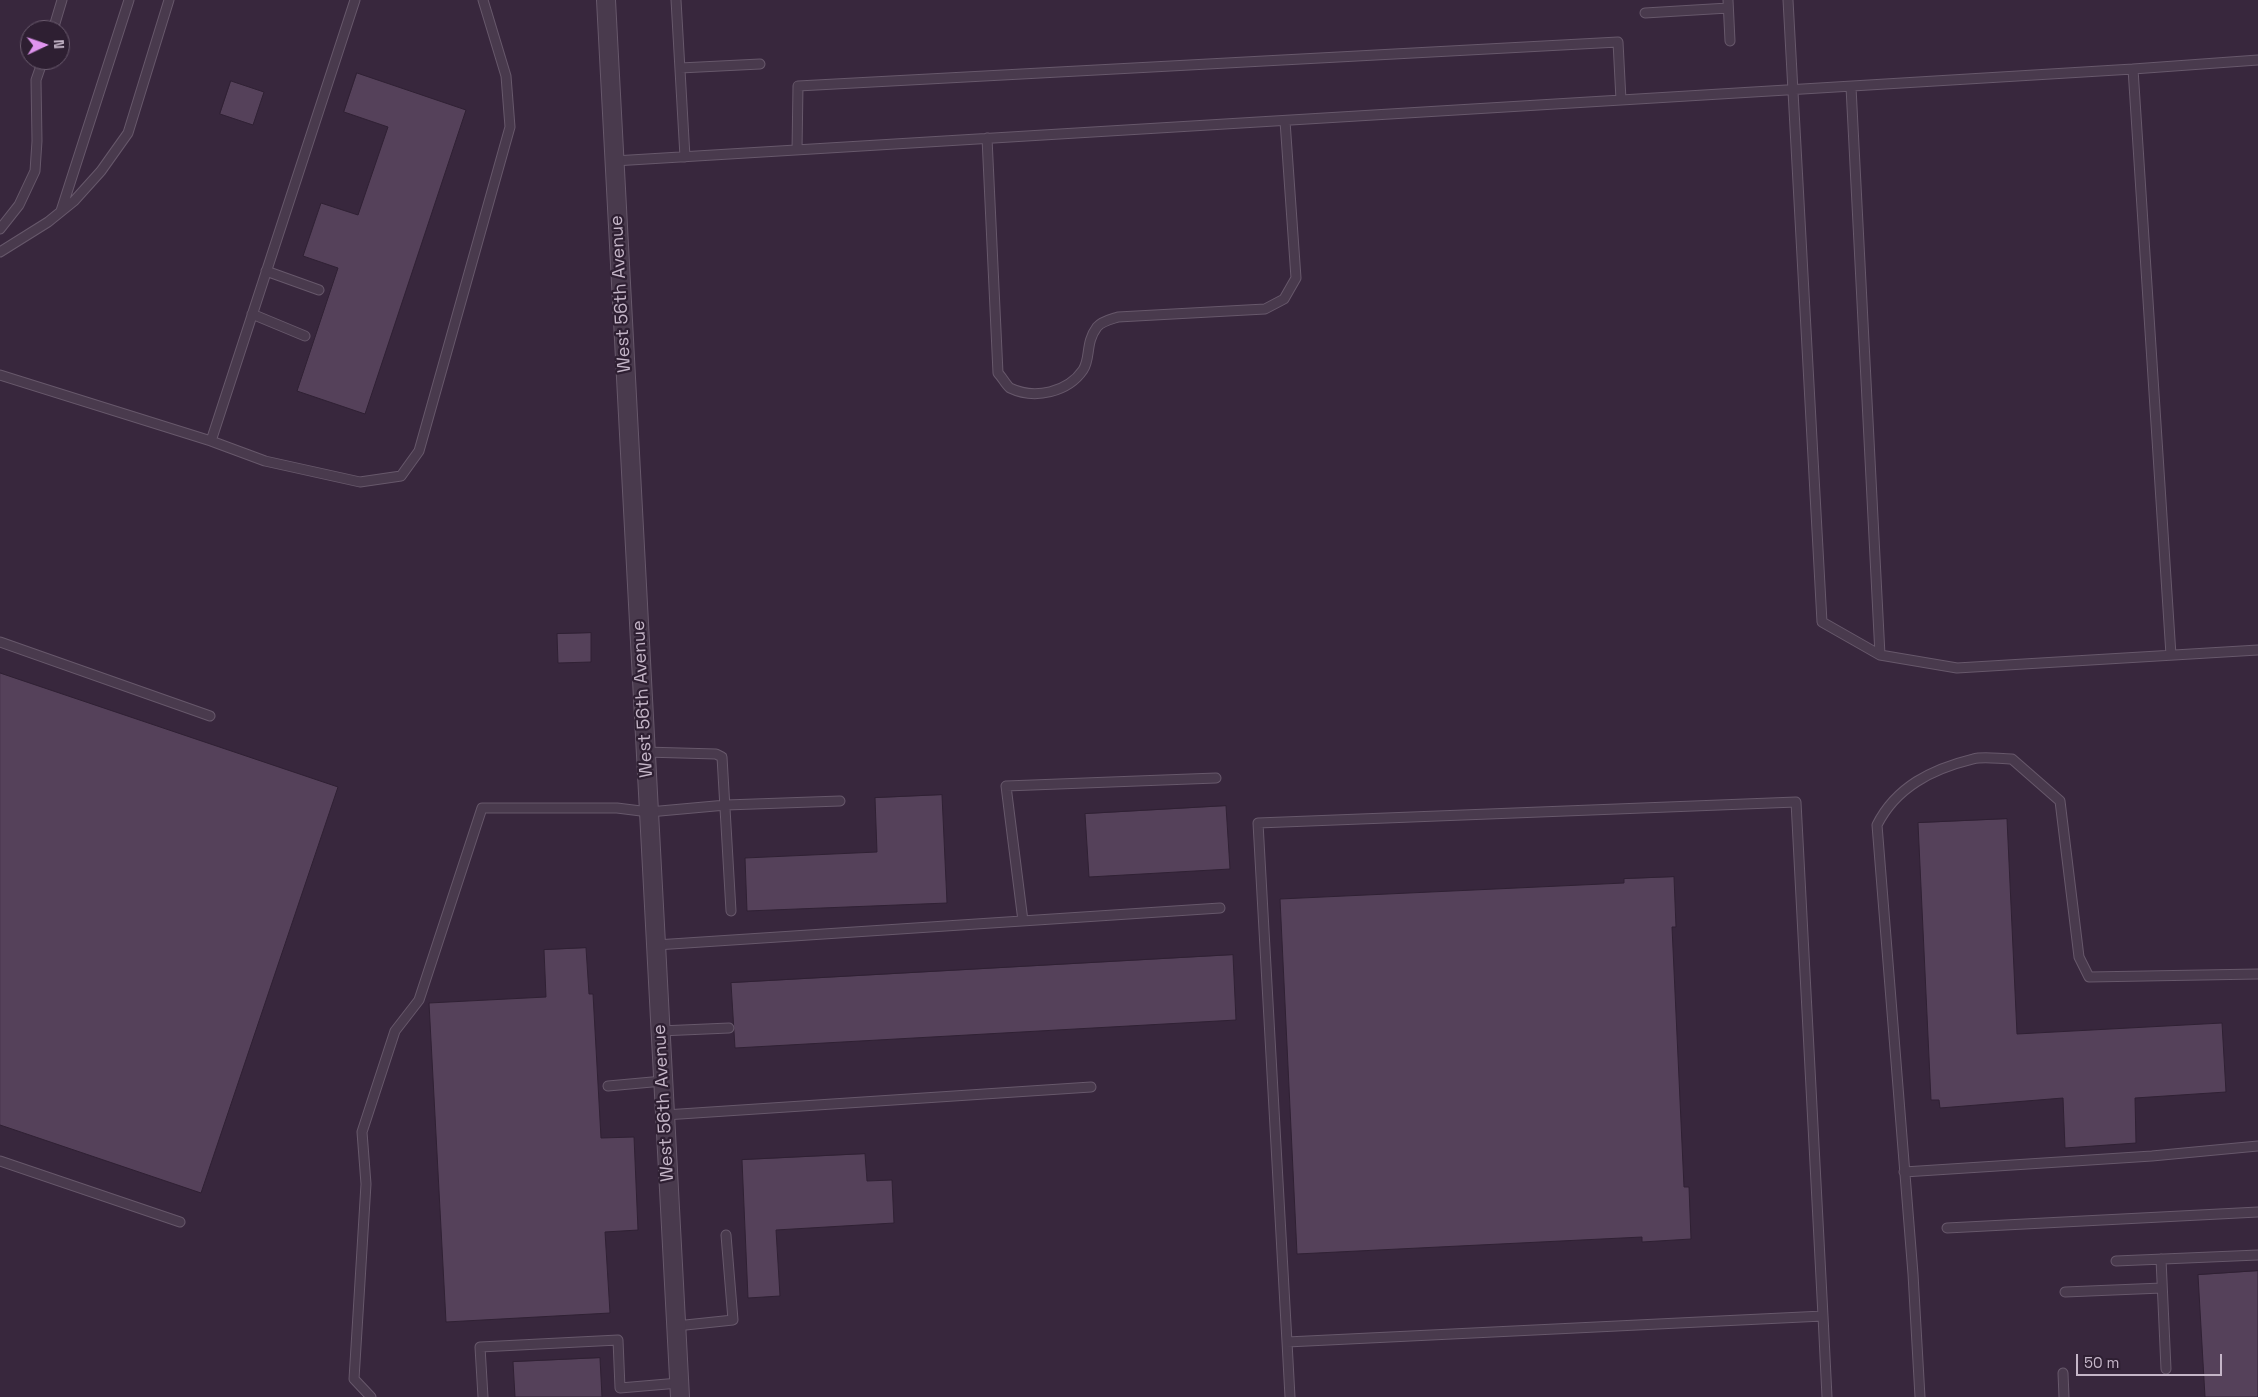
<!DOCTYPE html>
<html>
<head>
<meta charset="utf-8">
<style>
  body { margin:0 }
  #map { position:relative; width:2258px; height:1397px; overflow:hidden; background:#38273d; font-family:"Space Grotesk",sans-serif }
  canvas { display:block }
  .north { position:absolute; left:20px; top:20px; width:50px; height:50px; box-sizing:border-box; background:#2e1f32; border:1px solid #6a5b6e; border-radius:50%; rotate:87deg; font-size:14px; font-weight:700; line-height:20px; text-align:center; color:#c5b6c8 }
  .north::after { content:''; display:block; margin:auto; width:18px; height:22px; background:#e094ef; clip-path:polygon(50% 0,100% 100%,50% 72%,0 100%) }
  .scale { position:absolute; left:2076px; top:1354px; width:146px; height:22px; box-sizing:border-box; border:2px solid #c5b6c8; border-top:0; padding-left:6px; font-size:15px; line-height:18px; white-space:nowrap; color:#c5b6c8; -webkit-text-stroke:4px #2e1f32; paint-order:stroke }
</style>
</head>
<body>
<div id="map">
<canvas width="2258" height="1397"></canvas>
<div class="north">N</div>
<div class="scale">50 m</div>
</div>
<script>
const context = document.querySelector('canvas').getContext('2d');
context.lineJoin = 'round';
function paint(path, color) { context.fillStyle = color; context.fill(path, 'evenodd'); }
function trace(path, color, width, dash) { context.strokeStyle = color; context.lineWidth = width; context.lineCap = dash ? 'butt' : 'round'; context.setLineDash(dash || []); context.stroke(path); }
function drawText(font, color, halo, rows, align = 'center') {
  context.font = font + ' "Space Grotesk",sans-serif'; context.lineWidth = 4.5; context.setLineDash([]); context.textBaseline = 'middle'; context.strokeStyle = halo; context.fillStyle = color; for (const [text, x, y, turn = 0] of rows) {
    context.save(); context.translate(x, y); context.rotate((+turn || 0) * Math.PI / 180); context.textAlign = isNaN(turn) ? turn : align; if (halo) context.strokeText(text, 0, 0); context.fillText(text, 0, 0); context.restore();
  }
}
const building = new Path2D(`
  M357,73L466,110L365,414L297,391L338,268L303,256L321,203L358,215L388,127L344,112Z
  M231,81L264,92L253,125L220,114Z
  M591,633V662L558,663L557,634Z
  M0,673L338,787L201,1193L0,1125Z
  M942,795L947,903L747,911L745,858L877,852L875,798Z
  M1226,806L1230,869L1089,877L1085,814Z
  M2007,819L2017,1034L2222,1023L2226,1092L2135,1098L2136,1143L2065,1148L2063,1098L1940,1108L1939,1100H1931L1918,823Z
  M1674,877L1676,927H1672L1684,1187H1689L1691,1239L1642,1242V1237L1297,1254L1280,899L1624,883V879Z
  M586,948L589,994H593L601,1138L634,1137L638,1230L605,1232L610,1313L446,1322L429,1003L546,997L544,950Z
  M1233,955L1236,1020L735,1048L731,983Z
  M865,1154L867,1181L892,1180L894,1223L776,1230L780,1296L748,1298L742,1160Z
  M2258,1271V1397H2205L2198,1275Z
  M600,1358L602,1397H515L513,1362Z`);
paint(building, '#55415a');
trace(building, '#302134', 1);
const service = new Path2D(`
  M676,0L685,157
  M1728,0L1730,41
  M1788,0L1822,622L1880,655L1957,668L2258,650
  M1645,13L1728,8
  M53,30L62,0
  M680,68L760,64
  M1851,87L1880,655
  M987,138L998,373C1002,377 1006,385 1010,388C1035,400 1068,392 1083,370C1091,358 1085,343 1097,327C1102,321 1112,319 1118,317L1265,309L1284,299L1296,278L1285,121
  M797,150L798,86L1618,42L1621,100
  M614,161L2133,69
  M61,211L129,0
  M0,229L19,205L35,171L37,141L36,80L43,60
  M0,252L48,222L74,201L101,171L128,133L169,0
  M266,271L319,290
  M252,314L305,336
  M0,375L211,441L355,0
  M211,441L265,461L360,482L401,476L419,451L510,127L506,76L483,0
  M0,642L210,716
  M2171,655L2133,69L2258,60
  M645,752L716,754L722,757L731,911
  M1023,921L1006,786L1216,778
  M656,945L1220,908
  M660,1031L729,1028
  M608,1086L663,1081
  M665,1115L1091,1087
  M0,1161L180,1222
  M1904,1172L2152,1156L2258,1146
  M1947,1228L2258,1212
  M2161,1259L2166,1369
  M2116,1261L2258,1255
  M2065,1292L2162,1288
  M1823,1316L1287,1342L1258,823L1796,802L1823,1316L1827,1397
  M676,1326L733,1320L726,1235
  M1287,1342L1290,1397
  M2063,1373L2064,1397
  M371,1397L354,1379L366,1184L362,1132L395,1031L419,1000L482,808H617L649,812L726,805L840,801
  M483,1397L480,1347L618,1340L620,1388L679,1383
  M1920,1397L1913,1274L1877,825C1896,787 1932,769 1973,759C1984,756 1999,759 2012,759L2060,801L2079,957L2089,977L2258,974`);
const minor = new Path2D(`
  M606,0L680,1397`);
trace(service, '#67586b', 11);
trace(minor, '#67586b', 20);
trace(service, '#493a4d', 9);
trace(minor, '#493a4d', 18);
drawText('18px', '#c5b6c8', '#2e1f32', [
  ["West 56th Avenue",621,294,-93],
  ["West 56th Avenue",643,699,-93],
  ["West 56th Avenue",664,1103,-93]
]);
</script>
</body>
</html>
